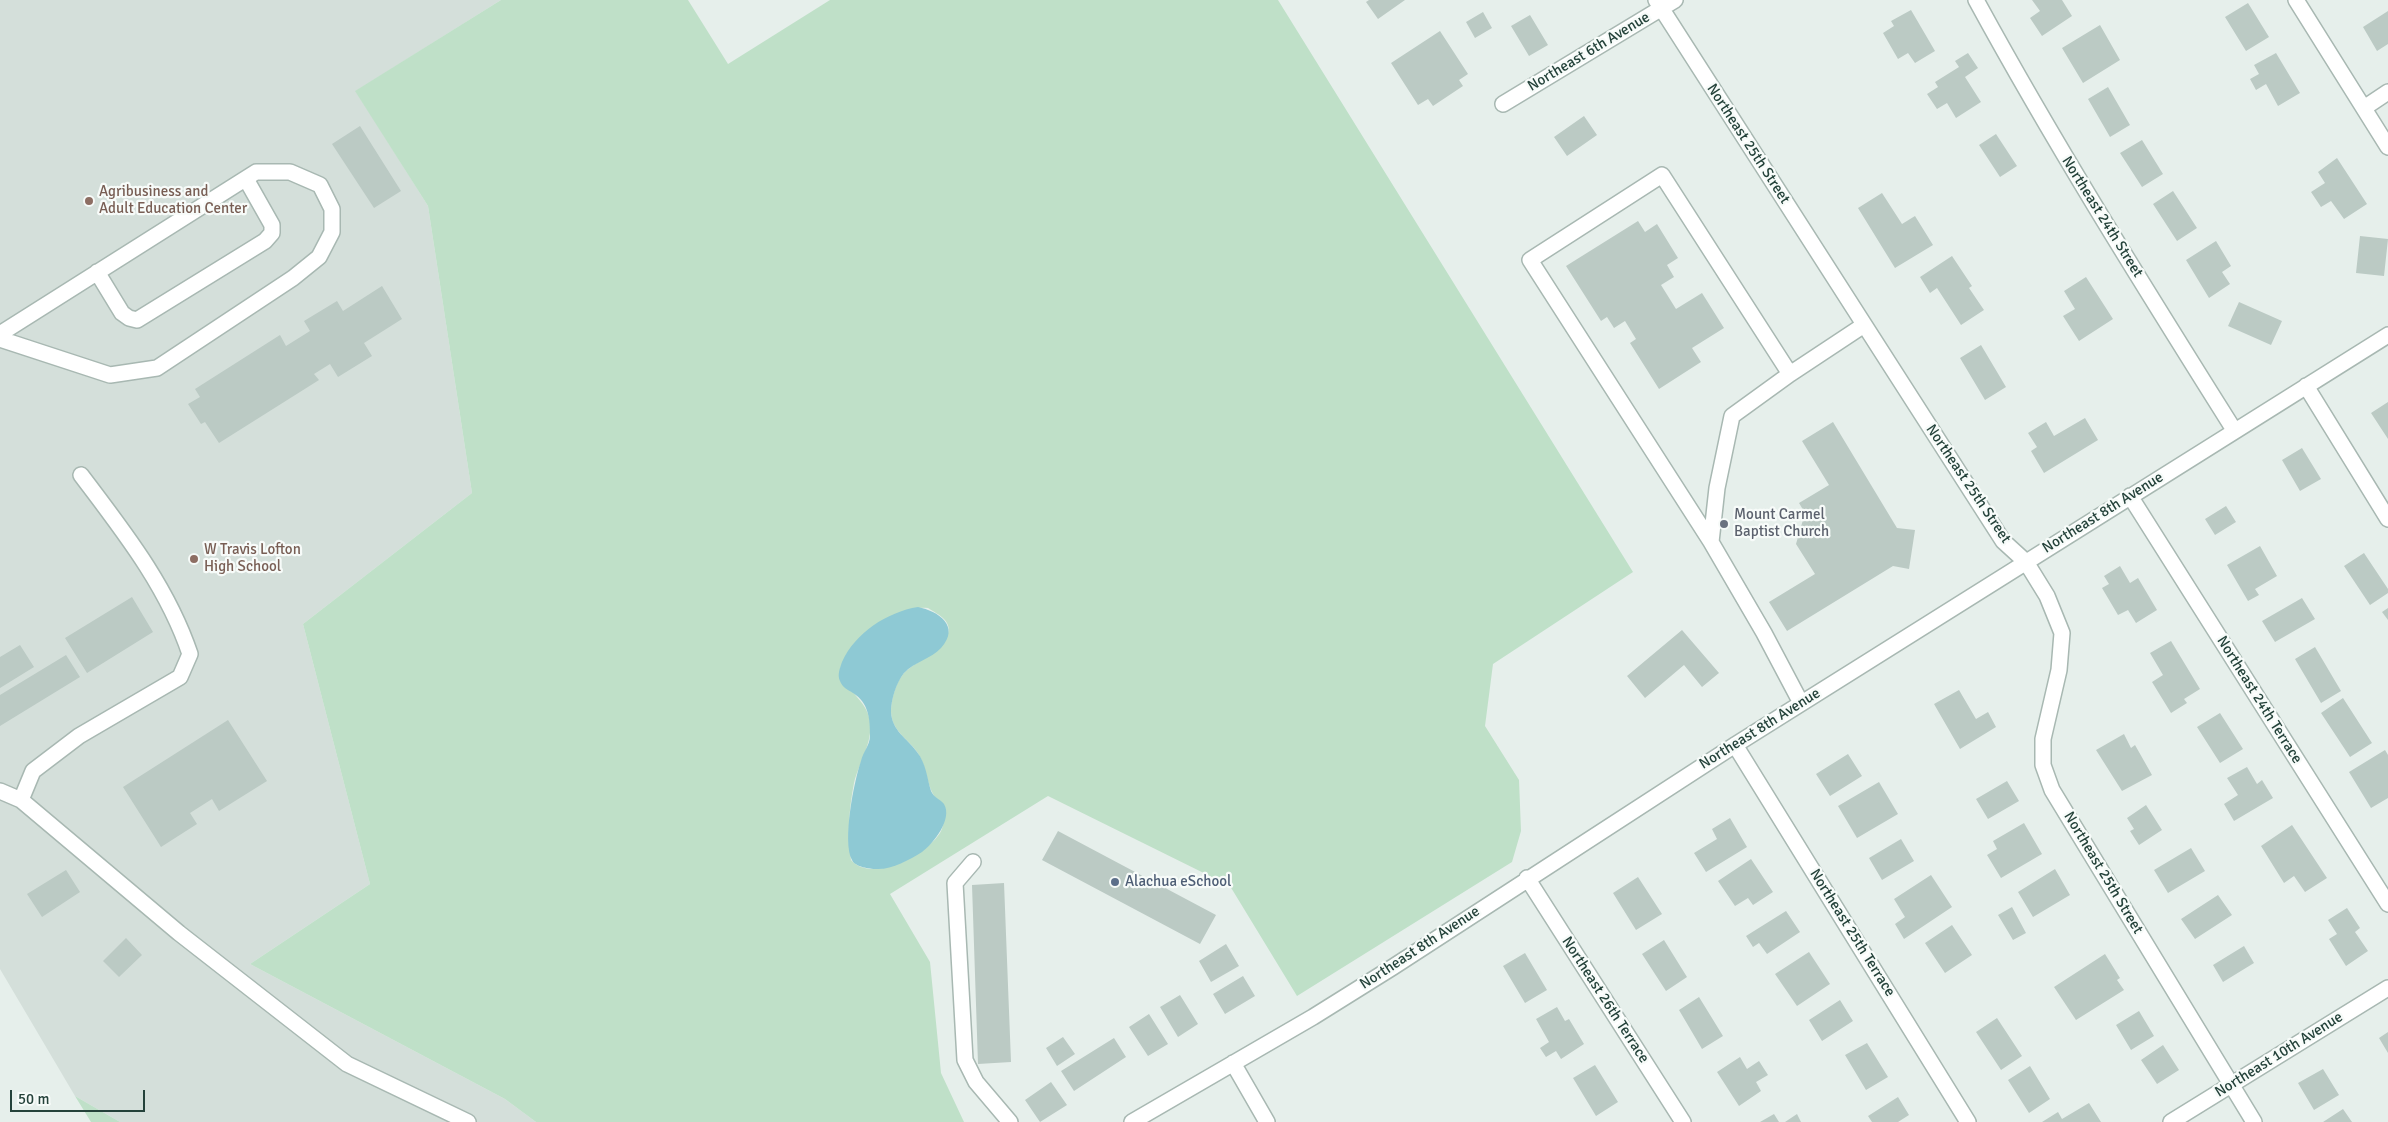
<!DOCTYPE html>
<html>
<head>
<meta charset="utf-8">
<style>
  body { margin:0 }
  #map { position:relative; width:2388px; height:1122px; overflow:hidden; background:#e6efeb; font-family:Signika,sans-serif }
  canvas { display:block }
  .scale { position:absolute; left:10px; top:1090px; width:135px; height:22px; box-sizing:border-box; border:2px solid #24423a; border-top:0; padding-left:6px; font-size:15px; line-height:18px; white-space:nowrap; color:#24423a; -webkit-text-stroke:4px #f7fbf9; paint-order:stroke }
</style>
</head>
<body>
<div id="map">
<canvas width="2388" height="1122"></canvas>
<div class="scale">50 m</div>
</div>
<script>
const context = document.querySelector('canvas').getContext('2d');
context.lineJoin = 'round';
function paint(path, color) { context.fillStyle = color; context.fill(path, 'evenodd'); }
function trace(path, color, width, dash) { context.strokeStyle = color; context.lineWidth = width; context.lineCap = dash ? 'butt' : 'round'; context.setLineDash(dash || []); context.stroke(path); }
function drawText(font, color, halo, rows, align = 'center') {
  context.font = font + ' Signika,sans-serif'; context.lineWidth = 4.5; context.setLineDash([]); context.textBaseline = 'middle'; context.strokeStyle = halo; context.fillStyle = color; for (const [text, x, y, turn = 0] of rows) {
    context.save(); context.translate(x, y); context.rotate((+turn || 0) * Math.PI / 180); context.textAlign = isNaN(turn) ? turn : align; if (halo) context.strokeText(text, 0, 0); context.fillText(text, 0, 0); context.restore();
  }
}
paint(new Path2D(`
  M0,0H501L356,91L428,206L472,493L303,624L370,884L250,964L505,1099L536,1122H120L75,1096L0,969Z`), '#d4dfda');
paint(new Path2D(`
  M501,0H688L728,64L830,0H1278L1633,572L1493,664L1485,726L1519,780L1521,831L1512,862L1297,996L1230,886L1048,796L890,894L930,962L941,1073L964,1122H536L505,1099L250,964L370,884L303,624L472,493L428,206L355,91ZM928,608C933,611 940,615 944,619C964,640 914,662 904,673C896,682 891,699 891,712C892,733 910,739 919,755C926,767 927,783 933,794C937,801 945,803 945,812C945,818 943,828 940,833C926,855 872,884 851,860C847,835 849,809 854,783C859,762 875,740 869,717C866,706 860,701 853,692C848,684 844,676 840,669C850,644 864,631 887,619C902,611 912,607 928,608Z
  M75,1096L120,1122H91Z`), '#bfe0c8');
paint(new Path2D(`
  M918,607C938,611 961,626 941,648C931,659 914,662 904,673C896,683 891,700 891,712C892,731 907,738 917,752C926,763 927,778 931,791C934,798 940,799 944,804C953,819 933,844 922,852C909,860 891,870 876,869C870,869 855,867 852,860C842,842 854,781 861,761C863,752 870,745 870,736C870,719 869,703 853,693C848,690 842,687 840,681C837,675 840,668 842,662C855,633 887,612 918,607Z`), '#8ec9d4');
paint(new Path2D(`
  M1369,0H1405L1378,19L1366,2Z
  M2032,0H2062L2072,16L2042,36L2030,18L2040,11Z
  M2248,3L2269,37L2246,51L2225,17Z
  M1911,10L1935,51L1915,63L1908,53L1898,59L1883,33L1894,26L1891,21Z
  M2388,11V44L2377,51L2363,27Z
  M1483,12L1492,28L1475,38L1466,22Z
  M1530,15L1548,45L1529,56L1511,26Z
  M2100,25L2120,60L2083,83L2062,48Z
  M1440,31L1468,74L1459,80L1463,86L1433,106L1428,99L1418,105L1391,63Z
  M1968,53L1978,68L1965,77L1981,102L1956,118L1947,103L1937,109L1927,94L1938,87L1935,82L1959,67L1955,61Z
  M2276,53L2300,93L2278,106L2266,84L2256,90L2250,79L2259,74L2254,65Z
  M2108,87L2130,125L2110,137L2088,99Z
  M1584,116L1597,135L1567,156L1554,137Z
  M360,126L401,191L374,208L332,144Z
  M1996,134L2017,166L2000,177L1979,145Z
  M2142,140L2163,174L2142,187L2120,153Z
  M2337,158L2367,204L2344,219L2331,201L2321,207L2311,192L2325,183L2318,172Z
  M2173,191L2197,228L2177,241L2153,204Z
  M1882,193L1902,224L1915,216L1933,245L1895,268L1858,208Z
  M1638,221L1645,232L1657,224L1678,258L1667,265L1674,277L1661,285L1676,309L1702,293L1724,328L1692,348L1701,362L1659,389L1630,343L1636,339L1625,321L1614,328L1607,317L1601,321L1566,266Z
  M2360,236L2388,239L2384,276L2356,273Z
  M2216,241L2231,266L2222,272L2230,284L2209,298L2186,260Z
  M1952,256L1972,286L1969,288L1984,310L1961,325L1937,288L1930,293L1920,277Z
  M2086,277L2113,319L2079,341L2063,316L2075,309L2064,291Z
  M382,286L402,319L364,343L372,356L338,377L330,364L314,374L319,380L219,443L205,422L201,424L188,404L200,397L195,389L280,335L286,346L310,331L304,321L337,301L343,311Z
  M2239,302L2282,321L2271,345L2228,326Z
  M1981,345L2006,387L1985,400L1960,358Z
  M2388,402V439L2371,413Z
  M2085,418L2098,440L2044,473L2031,451L2037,447L2028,433L2046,422L2054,436Z
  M1833,422L1897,528L1915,530L1909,569L1893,566L1787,631L1769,602L1815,574L1796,544L1805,513L1799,503L1829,485L1802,441Z
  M2302,448L2321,479L2300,491L2282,460Z
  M2226,506L2236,522L2215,535L2205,519Z
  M2260,546L2277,576L2255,589L2259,595L2248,601L2227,565Z
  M2364,553L2388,589V593L2370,605L2344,566Z
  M2120,566L2130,583L2138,578L2157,610L2136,623L2128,610L2118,615L2102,588L2109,584L2104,576Z
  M132,597L153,632L87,673L65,638Z
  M2302,598L2315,619L2275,642L2262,621Z
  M2388,608V620L2382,612Z
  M1682,630L1719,673L1702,687L1684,665L1645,698L1627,676Z
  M2171,641L2200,689L2184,699L2187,703L2171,713L2152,682L2163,675L2150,653Z
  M20,645L34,667L0,688V657Z
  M2315,647L2341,691L2321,703L2295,659Z
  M66,655L80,677L0,726V695Z
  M1959,690L1976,719L1988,712L1996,727L1960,749L1934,704Z
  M2343,698L2372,743L2350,757L2321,713Z
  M2220,713L2243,749L2220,763L2197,727Z
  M228,720L267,781L219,811L212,799L190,813L197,824L161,847L123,787Z
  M2124,734L2131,748L2135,745L2152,775L2122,791L2096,750Z
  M2385,750L2388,755V798L2371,808L2349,772Z
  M1848,754L1862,776L1830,796L1816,774Z
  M2247,767L2257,784L2262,780L2273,798L2234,821L2224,804L2238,795L2227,778Z
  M2007,781L2019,801L1988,819L1976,799Z
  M1879,782L1898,814L1857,838L1838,806Z
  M2146,805L2162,830L2139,845L2130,831L2134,829L2127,818Z
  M1730,818L1747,847L1706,872L1694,853L1717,839L1712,829Z
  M2024,823L2042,854L2001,878L1987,855L1997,849L1993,841Z
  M2292,825L2327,878L2305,892L2294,876L2284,883L2261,846Z
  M1058,831L1216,915L1200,944L1042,860Z
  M1901,839L1914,861L1882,880L1869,858Z
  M2191,848L2205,871L2168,893L2154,870Z
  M1751,859L1773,892L1753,905L1748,898L1735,906L1718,881Z
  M2055,869L2070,895L2033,917L2018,892Z
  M66,870L80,892L42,917L27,894Z
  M1931,875L1952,907L1904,939L1895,924L1905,917L1894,899Z
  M1638,877L1662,914L1636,930L1613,893Z
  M1004,883L1011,1062L978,1064L972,885Z
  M2218,895L2232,915L2195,939L2181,919Z
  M2012,907L2026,933L2013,940L1998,915Z
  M2347,908L2360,928L2355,932L2368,951L2346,966L2329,939L2337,934L2328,920Z
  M1786,911L1800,932L1767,954L1759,943L1753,947L1746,936Z
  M1952,925L1972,955L1945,973L1925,943Z
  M126,938L142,955L119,977L103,961Z
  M1664,940L1687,977L1666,991L1642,954Z
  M1226,944L1239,966L1211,982L1199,961Z
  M2244,946L2254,963L2223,982L2213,965Z
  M1809,952L1830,984L1797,1006L1775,974Z
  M1525,953L1547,990L1525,1003L1503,966Z
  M2105,954L2120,978L2117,980L2124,990L2076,1020L2054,987Z
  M1243,976L1255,996L1225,1014L1213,994Z
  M1180,995L1198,1024L1178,1037L1160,1007Z
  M1699,997L1723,1036L1702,1049L1679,1010Z
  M1840,1000L1853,1021L1822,1041L1809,1020Z
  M1557,1007L1565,1021L1569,1019L1584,1044L1561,1059L1556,1051L1546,1057L1540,1048L1549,1042L1536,1019Z
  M2139,1011L2154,1036L2131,1050L2116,1025Z
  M1149,1014L1168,1044L1148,1056L1129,1027Z
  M1997,1018L2022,1056L2001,1070L1976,1032Z
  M2388,1032V1053L2379,1038Z
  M1063,1037L1075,1054L1057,1066L1046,1048Z
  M1114,1038L1126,1057L1074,1091L1061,1071Z
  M1867,1043L1888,1077L1866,1090L1845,1055Z
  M2163,1045L2179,1070L2157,1084L2141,1060Z
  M1740,1057L1747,1069L1759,1061L1768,1075L1756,1082L1761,1091L1739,1106L1717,1072Z
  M1595,1065L1618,1102L1596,1116L1573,1078Z
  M2030,1066L2050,1099L2029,1113L2008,1080Z
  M2323,1069L2339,1095L2314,1110L2298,1083Z
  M1051,1082L1067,1105L1040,1122L1025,1100Z
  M1898,1097L1909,1115L1898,1122H1872L1868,1116Z
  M2089,1103L2101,1122H2042L2058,1112L2062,1119Z
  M2343,1109L2352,1122H2323Z
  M1774,1114L1779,1122H1760Z
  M1797,1114L1801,1122H1785Z`), '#bbcac4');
const minor = new Path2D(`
  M1656,0L2003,541L2026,562L2047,596L2062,633L2059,670L2043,739V765L2052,790L2254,1122
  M1976,0C2056,147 2145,288 2234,430
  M2296,0L2388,147
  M1503,104L1675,0
  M2364,108L2388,92
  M97,272L122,313L129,318L137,320L265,241L272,233V225L246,179
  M0,334L256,172H290L320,185L332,209V232L319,257L293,278L157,368L110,375L0,339
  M2306,386L2388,519
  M2130,496L2388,904
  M1711,542L1530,260L1662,175L1790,374
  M1801,703L1764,633L1711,542L1717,488L1732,416L1790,374L1864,325
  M1735,745L1968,1122
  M0,791L21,800L179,933L347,1064L468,1122
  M21,800L33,771L79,736L180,677L190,654C167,586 124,532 81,475
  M973,862L955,883L965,1060L976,1082L1010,1122
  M1527,878L1683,1122
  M1233,1063L1267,1122
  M1132,1122L1313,1017L1393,967L1735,745L2388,335
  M2171,1122L2388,988`);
trace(minor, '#a8b8b2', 18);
trace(minor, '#fff', 15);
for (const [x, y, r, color] of [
  [89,201,5,"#8d6e63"],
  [1724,524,5,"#6b7280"],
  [194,559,5,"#8d6e63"],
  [1115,882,5,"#5c6f8a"]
]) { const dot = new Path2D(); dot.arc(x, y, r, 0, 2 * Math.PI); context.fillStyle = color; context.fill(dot); trace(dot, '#f7fbf9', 2); }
drawText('15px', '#24423a', '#f7fbf9', [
  ["Northeast 6th Avenue",1589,52,-31],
  ["Northeast 25th Street",1748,144,57],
  ["Northeast 24th Street",2102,217,58],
  ["Northeast 25th Street",1968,484,56],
  ["Northeast 8th Avenue",2103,513,-32],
  ["Northeast 24th Terrace",2259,700,58],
  ["Northeast 8th Avenue",1760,729,-32],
  ["Northeast 25th Street",2103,873,59],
  ["Northeast 25th Terrace",1852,933,58],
  ["Northeast 8th Avenue",1420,948,-33],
  ["Northeast 26th Terrace",1605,1000,57],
  ["Northeast 10th Avenue",2279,1055,-32]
]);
drawText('15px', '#785e54', '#f7fbf9', [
  ["Agribusiness and",99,192],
  ["Adult Education Center",99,209],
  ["W Travis Lofton",204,550],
  ["High School",204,567]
], 'left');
drawText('15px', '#5b616d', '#f7fbf9', [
  ["Mount Carmel",1734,515],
  ["Baptist Church",1734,532]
], 'left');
drawText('15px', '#4e5e75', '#f7fbf9', [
  ["Alachua eSchool",1125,882]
], 'left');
</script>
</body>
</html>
